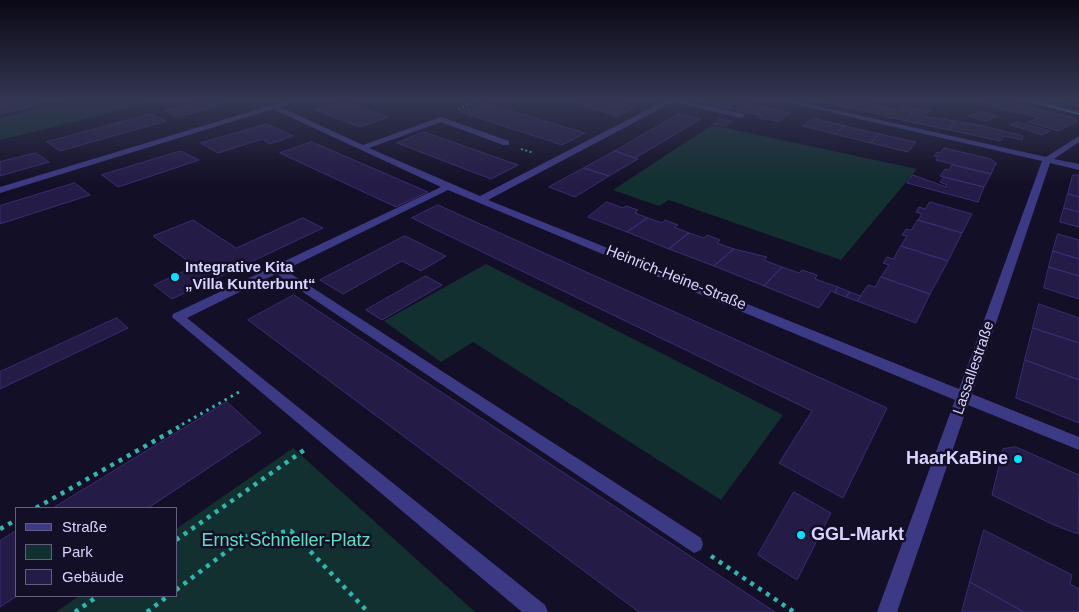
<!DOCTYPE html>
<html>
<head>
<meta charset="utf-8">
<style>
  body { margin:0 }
  #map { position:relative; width:1079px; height:612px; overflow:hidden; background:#130f26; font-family:Arial,sans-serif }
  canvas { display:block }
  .legend { position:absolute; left:15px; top:507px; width:162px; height:90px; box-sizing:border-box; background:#130f26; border:1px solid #625e7d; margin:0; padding:6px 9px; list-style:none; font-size:15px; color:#d9d4ff }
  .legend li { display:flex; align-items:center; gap:10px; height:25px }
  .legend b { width:25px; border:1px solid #625e7d }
</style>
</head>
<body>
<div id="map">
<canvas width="1079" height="612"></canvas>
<ul class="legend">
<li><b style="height:6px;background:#3d3a85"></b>Straße</li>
<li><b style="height:14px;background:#12302f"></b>Park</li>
<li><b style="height:14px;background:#241b47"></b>Gebäude</li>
</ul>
</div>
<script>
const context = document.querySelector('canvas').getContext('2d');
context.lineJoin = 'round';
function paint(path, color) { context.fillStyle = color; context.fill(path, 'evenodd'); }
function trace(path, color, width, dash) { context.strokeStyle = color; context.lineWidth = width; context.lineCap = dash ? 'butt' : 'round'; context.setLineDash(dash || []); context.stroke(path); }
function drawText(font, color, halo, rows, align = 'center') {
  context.font = font + ' Arial,sans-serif'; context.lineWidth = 5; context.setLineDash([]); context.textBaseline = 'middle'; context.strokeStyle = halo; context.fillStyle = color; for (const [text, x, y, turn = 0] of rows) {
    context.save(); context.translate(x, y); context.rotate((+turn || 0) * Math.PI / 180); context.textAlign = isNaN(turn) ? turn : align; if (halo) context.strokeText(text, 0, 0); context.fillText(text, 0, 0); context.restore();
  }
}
paint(new Path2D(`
  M78,99H165L0,140V118Z
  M712,125L917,169L841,260L669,200L659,206L613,190Z
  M486,264L783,415L721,500L473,342L441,362L384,321Z
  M293,448L475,612H56L79,596H176V529Z`), '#12302f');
const building = new Path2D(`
  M0,99H61L0,114Z
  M207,99H241L178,117L165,111Z
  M560,99H605L635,107L618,116Z
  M710,99H731L740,101L728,108L702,104Z
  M828,99H851L857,102L849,108L823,103Z
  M967,99H1000L1005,100L993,106Z
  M1057,99L1079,100V107L1054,101Z
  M1005,100L1034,108L1023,114L1004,110L993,106Z
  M343,101L388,117L360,127L315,110Z
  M740,101L764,107L753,114L728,108Z
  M857,102L876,105L884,107L877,114L849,108Z
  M485,103L585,133L562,145L461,112Z
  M901,105L917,109L912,113L907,112L909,110L898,108Z
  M764,107L790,113L779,121L759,118L761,116L753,114Z
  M884,107L896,110L898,108L912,113L906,121L877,114Z
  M1034,108L1073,118L1077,121L1059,131L1028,122L1039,118L1023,114Z
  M917,109L931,111L922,116L955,121L949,130L906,121Z
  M981,111L997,116L986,121L969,116Z
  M151,114L166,121L60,151L47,142Z
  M679,114L701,119L635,158L615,151Z
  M813,118L845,126L835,134L803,126Z
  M720,119L732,121L725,126L714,124Z
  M955,121L983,126L1023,136L1022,140L1004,136L1001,141L949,130Z
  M1018,122L1050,131L1042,135L1011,125Z
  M267,124L293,136L270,144L262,139L218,153L201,143Z
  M845,126L879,134L871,143L835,134Z
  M424,132L518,165L491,179L397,143Z
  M879,134L916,142L908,152L871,143Z
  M312,142L428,192L396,207L280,153Z
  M944,148L991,159L996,163L991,174L936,160L938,157L934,156L937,152L940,153Z
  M181,151L199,160L118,187L102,175Z
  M615,151L638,159L609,176L584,168Z
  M36,153L49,162L0,176V162Z
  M952,165L991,174L984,187L940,176L945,169L949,170Z
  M584,168L609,176L575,197L549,187Z
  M913,175L946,187L947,185L940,182L944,177L984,187L978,202L907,183Z
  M1073,175H1079V197L1068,194Z
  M75,183L90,195L0,224V206Z
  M1068,194L1079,197V212L1064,208Z
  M607,202L623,208L626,206L638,210L635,213L648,218L627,232L588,217Z
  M930,202L972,214L962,233L918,220L922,214L916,212L919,207L925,209Z
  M438,205L887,408L843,498L779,463L812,411L412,218Z
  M1064,208L1079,212V227L1060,222Z
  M303,218L323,228L172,299L154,285L195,266L153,236L193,220L236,248Z
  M648,218L662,223L665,220L678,225L674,227L689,233L669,249L627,232Z
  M918,220L962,233L948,261L901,246L907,236L902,235L906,229L911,230Z
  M689,233L704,238L707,235L720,240L717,243L734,249L714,266L669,249Z
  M1058,234L1079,240V259L1053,251Z
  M405,236L446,256L421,271L402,261L343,294L320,280Z
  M901,246L948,261L930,294L881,277L889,265L883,263L887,257L893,259Z
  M734,249L767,257L764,260L782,267L764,286L714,266Z
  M1053,251L1079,259V276L1049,267Z
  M782,267L799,273L802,270L817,275L815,279L838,287L835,293L831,291L819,308L764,286Z
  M1049,267L1079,276V299L1044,288Z
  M426,276L442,285L382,320L366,310Z
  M881,277L930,294L916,323L857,301L868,285L875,287Z
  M838,287L850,292L846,297L835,293Z
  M850,292L861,296L857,301L846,297Z
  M294,295L775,612H639L248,320Z
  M1039,304L1079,318V343L1033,328Z
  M117,318L128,328L0,389V372Z
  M1033,328L1079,343V380L1025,360Z
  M1025,360L1079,380V423L1016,398Z
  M227,402L261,433L148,508H53Z
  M1016,447L1079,475L1078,534L1054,525L992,495L1003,449Z
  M794,492L831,513L797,580L758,555Z
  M984,530L1072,575L1070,584L1079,589V612H1024L970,582Z
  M16,531L17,596L0,607V541Z
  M970,582L1024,612H962Z`);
paint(building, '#241b47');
trace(building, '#3b2d73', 1);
trace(new Path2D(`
  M458,109L482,99
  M521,149L534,153`), '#2fb8b0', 2, [2, 2.5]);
trace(new Path2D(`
  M176,428L239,392`), '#2fb8b0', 3, [2.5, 4.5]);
trace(new Path2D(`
  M36,508L179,427
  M0,529L16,520
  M176,540L307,448
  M711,556L794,612
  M176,590L247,536L291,531L368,612
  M75,612L98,596
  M147,612L168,596`), '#2fb8b0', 4.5, [4, 5.5]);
paint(new Path2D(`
  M292,99H303L280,107L363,145L441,117L509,141V145H503L441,122L369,148L480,196L668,99H677L744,114L745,116L741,118L673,102L488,200L959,389L1042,161L773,99H786L1046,157L1079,136V142L1054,159L1079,164V170L1050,163L972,394L1079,437V450L968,405L897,612H877L955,400L448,190L285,270L701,538L703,544L701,550L694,553L276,274L187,318L545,605L548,612H522L172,317L173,314L441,187L273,109L0,193V187Z
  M1021,99H1033L1079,111V115Z`), '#3d3a85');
trace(new Path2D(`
  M1020,99L1079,114`), '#00e5ff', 1);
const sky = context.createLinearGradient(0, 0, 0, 185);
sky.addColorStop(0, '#0a0815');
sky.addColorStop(0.54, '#333752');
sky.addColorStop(1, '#33375200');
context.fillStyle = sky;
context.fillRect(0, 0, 1079, 185);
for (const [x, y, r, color] of [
  [175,277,5,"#00e5ff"],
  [1018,459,5,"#00e5ff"],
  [801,535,5,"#00e5ff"]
]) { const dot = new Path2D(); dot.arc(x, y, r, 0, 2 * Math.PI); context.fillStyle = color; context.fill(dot); trace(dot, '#130f26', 2); }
drawText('bold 15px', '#d9d4ff', '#130f26', [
  ["Integrative Kita",185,268],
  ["„Villa Kunterbunt“",185,285]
], 'left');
drawText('15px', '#d9d4ff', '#130f26', [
  ["Heinrich-Heine-Straße",676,278,22],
  ["Lassallestraße",974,368,-71]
]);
drawText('bold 18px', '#d9d4ff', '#130f26', [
  ["HaarKaBine",1008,459],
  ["GGL-Markt",811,535,"left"]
], 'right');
drawText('18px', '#5fe0c0', '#130f26', [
  ["Ernst-Schneller-Platz",286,541]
]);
</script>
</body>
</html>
